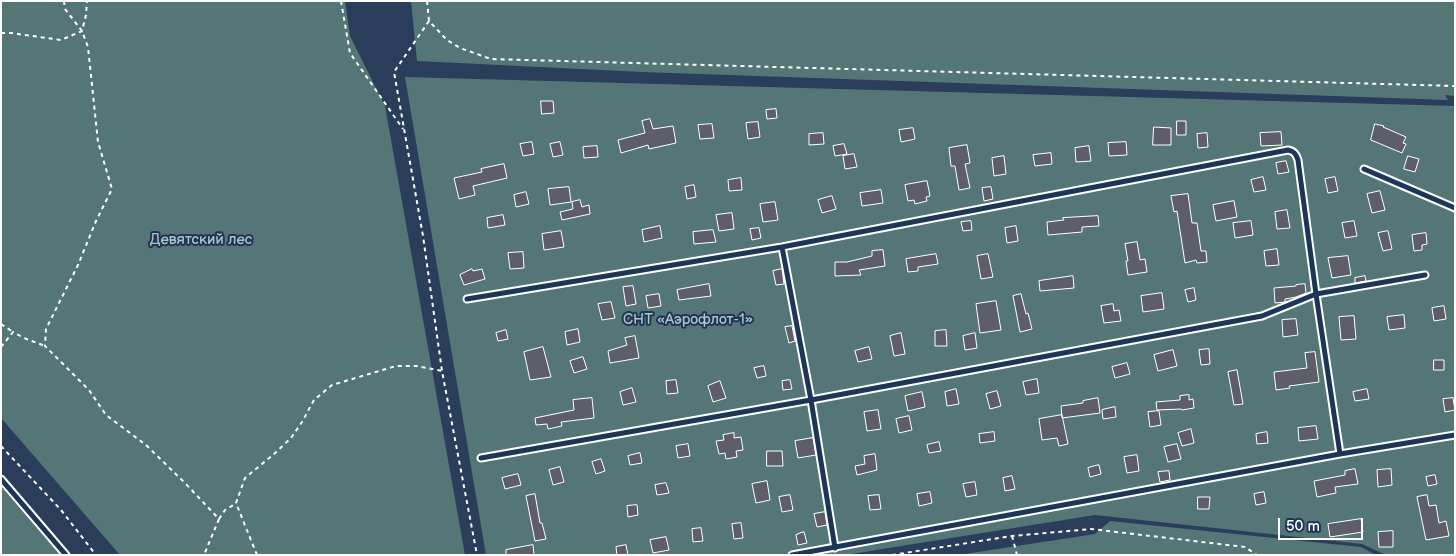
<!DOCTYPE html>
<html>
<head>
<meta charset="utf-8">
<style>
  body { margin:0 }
  #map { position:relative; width:1456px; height:556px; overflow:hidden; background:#2a3d5a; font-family:"Balsamiq Sans",sans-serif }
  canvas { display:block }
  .frame { position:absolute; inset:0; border:2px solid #fff; pointer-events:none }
  .scale { position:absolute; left:1278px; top:518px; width:85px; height:22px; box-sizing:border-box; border:2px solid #fff; border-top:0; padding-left:6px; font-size:15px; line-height:18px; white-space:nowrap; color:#fff; -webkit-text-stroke:4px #1d3557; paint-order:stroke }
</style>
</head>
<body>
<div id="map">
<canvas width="1456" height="556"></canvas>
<div class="frame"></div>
<div class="scale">50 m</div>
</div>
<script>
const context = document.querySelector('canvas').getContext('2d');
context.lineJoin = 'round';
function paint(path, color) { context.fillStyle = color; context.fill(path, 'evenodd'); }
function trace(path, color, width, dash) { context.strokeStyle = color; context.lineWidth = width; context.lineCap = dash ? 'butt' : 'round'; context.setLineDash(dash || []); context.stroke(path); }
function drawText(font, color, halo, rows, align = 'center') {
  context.font = font + ' "Balsamiq Sans",sans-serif'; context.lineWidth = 4; context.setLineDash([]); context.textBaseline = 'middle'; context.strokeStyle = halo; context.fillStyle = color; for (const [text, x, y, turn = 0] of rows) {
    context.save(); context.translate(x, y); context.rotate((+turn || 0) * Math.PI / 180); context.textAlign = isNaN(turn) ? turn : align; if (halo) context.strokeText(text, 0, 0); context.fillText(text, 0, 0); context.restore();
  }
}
paint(new Path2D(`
  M1,1H345L350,36L385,106L465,555H120L1,418Z
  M411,1H1455V96L1445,95L1448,100L642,72L417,61Z
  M405,77L1455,106V555H1386L1362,544L1095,515L845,555H486Z
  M1,475L70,555H1Z
  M1110,521L1361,547L1376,555H958L1095,534Z`), '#547677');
const building = new Path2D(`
  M541,101H553L554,113L542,114Z
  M776,109L777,118L767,119L766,110Z
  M650,119L653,129L673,126L676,143L649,149L648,145L621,153L618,140L645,133L642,121Z
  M1177,121H1186V135H1177Z
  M758,122L760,137L748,139L746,123Z
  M712,124L714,138L700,139L698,125Z
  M1375,124L1384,126L1383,127L1406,137L1403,143L1406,144L1402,153L1371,140Z
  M1154,127L1171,128V145H1153Z
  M913,128L915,139L901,142L899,130Z
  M1281,132L1282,145L1261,146L1260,133Z
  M823,133L824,144L809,145V134Z
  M1207,133L1208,147L1198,148L1197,134Z
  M532,142L534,154L523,156L520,144Z
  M560,142L563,155L553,157L550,144Z
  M1126,142L1127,155L1109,156L1108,143Z
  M844,144L847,154L835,156L833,146Z
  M967,145L970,163L965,164L970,188L959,190L955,166H951L949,148Z
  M597,146L598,157L584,158L583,147Z
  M1089,146L1091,161L1076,162L1075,148Z
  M1051,153L1052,164L1035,166L1033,155Z
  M854,154L857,167L845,169L843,156Z
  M1004,156L1006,174L994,176L992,158Z
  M1408,156L1419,159L1415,172L1404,169Z
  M1286,161L1289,172L1278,174L1276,163Z
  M504,164L507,178L473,186L475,195L459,199L454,178L482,172L481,169Z
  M1263,177L1266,190L1254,192L1251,180Z
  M1335,177L1338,191L1328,193L1325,179Z
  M741,178L742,190L729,191L728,180Z
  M927,181L930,196L926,197L927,201L915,204L914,200L908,201L905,185Z
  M694,185L696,197L687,199L685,187Z
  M569,187L571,202L550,205L548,189Z
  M991,187L993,199L984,201L982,188Z
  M881,190L883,203L862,206L860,193Z
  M1380,191L1385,210L1372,213L1367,194Z
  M526,192L529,204L516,207L514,195Z
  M1188,194L1192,223H1197L1201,251H1206L1207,262L1197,263L1196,260L1185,263L1177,211L1174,212L1171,196Z
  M832,196L836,209L822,213L818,200Z
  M580,200L582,207L589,205L590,214L562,220L560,212L573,209L572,202Z
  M1234,201L1237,217L1216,221L1213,205Z
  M775,202L778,220L763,222L760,204Z
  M1287,210L1290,228L1277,229L1275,212Z
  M732,213L734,229L719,231L716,215Z
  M503,215L505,225L488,228L487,218Z
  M1098,216L1099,226L1082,227V232L1048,235L1047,222L1064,220L1063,218Z
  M971,221L972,230L963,231L961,222Z
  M1251,221L1253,235L1235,238L1233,223Z
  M1354,221L1357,236L1345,238L1342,223Z
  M660,226L662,238L644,242L642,230Z
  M1016,226L1018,241L1007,243L1005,228Z
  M759,228L761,238L752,240L750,229Z
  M713,230L716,242L694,244L693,232Z
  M561,231L564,247L544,250L542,234Z
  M1388,231L1392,249L1383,251L1378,233Z
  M1426,233L1427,244L1422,245V250L1414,251L1412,235Z
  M1137,242L1140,260L1145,259L1147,272L1128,275L1126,261H1128L1125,244Z
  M1277,249L1279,265L1266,266L1264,251Z
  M883,250L885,266L859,270L861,275L835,276V262H847L872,256V251Z
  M523,252L524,268L510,269L508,253Z
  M936,254L938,264L918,267V271L908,272L906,259Z
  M988,254L993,277L981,279L977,256Z
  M1348,256L1351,275L1332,278L1328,258Z
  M472,269L473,271L482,269L485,279L464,285L460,275Z
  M782,269L784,284L776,285L773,271Z
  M1073,276L1074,288L1040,291L1039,281Z
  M1365,276L1366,281L1355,283V278Z
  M709,284L711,296L679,300L677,290Z
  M1305,284L1306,293L1296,297L1285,299V302L1275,303L1274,288L1296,286V285Z
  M633,286L636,304L626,306L623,287Z
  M1194,288L1196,300L1188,302L1185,290Z
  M1162,293L1164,309L1143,312L1141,296Z
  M659,294L661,306L648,308L646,296Z
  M1021,294L1026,314L1028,313L1032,329L1020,332L1013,296Z
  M996,301L1001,330L980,333L976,304Z
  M611,302L615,318L602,320L598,304Z
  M1113,304L1114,311L1119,310L1121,321L1104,323L1101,306Z
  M1444,306L1446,319L1434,321L1432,308Z
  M1404,315L1405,328L1389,330L1387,317Z
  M1354,316L1356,339L1341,340L1339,317Z
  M1296,319L1298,335L1283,337L1282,320Z
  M792,326L795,341L789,343L785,327Z
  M578,329L580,342L567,345L565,332Z
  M506,330L508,339L498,341L496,333Z
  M946,330L947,346H935V331Z
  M901,333L905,354L894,356L890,336Z
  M975,333L977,348L965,350L963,336Z
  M635,336L639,358L610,363L608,351L627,345L625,338Z
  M543,347L551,377L530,380L524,352Z
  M869,347L872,359L858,362L855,351Z
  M1209,349L1210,364L1201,365L1199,350Z
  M1173,350L1177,366L1158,371L1154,355Z
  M1315,352L1319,382L1289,386L1290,388L1276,390L1274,372L1307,368L1305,353Z
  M583,357L587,369L574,373L570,361Z
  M1434,360H1444V370H1434Z
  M1127,363L1130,374L1115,378L1112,367Z
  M764,366L766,376L757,378L754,368Z
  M1237,370L1243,404L1234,405L1228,372Z
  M1037,379L1039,393L1026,395L1023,382Z
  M676,380L678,393L667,394L666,381Z
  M790,380L792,389L783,390L782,381Z
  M720,381L726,398L713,402L708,386Z
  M632,388L636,402L623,405L620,392Z
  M956,389L959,404L947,406L945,392Z
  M1367,389L1369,399L1355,401L1353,392Z
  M997,391L1001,406L990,409L986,394Z
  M922,392L925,407L908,411L905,396Z
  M1189,395V400L1193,399L1194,408L1182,410L1181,409L1157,410L1156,402L1180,400V396Z
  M592,398L594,418L561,422L562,426L548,429L547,424L536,425L535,418L574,410L573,400Z
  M1098,398L1100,413L1062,418L1061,406L1083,403V401Z
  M1453,398L1455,410L1445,412L1443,399Z
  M1115,407L1116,417L1103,419L1102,410Z
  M878,410L881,429L867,431L864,412Z
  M1159,411L1161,425L1150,427L1148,412Z
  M1062,415L1068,444L1059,446L1057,438L1042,440L1039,419Z
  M909,416L912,430L899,433L896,419Z
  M1316,426L1318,439L1299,441L1298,428Z
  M1191,429L1194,443L1182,446L1178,433Z
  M994,432L995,441L980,443L979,434Z
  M1267,432L1268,443L1257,444L1256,434Z
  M734,433V438L741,437L743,450L736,451L737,457L726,459L725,453L719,454L716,441L724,440L723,435Z
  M813,438L816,455L798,458L795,441Z
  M939,442L941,451L929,453L927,445Z
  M688,444L690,456L678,458L676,446Z
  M1177,444L1181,459L1168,462L1164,447Z
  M767,451H782L783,466H767Z
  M640,453L642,463L630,465L628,456Z
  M875,454L877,470L857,475L855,466L865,464L864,456Z
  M1137,455L1139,471L1127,473L1124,457Z
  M601,459L605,471L596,474L592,462Z
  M1099,465L1101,474L1090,477L1088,468Z
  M560,467L564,482L553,485L549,470Z
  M1355,469L1358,484L1335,487L1336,493L1317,497L1314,481L1345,475V471Z
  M1391,469L1392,485L1378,487L1377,470Z
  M1169,471L1170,480L1160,482L1158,472Z
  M518,474L521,485L505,489L502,478Z
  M1435,475L1437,484L1428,486L1426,477Z
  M1012,476L1015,489L1005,491L1003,478Z
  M767,481L770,500L756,503L752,484Z
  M975,482L977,495L966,497L963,484Z
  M666,483L669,493L657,495L655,485Z
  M930,492L932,503L919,506L917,494Z
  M1264,492L1266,503L1256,505L1254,494Z
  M535,494L540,523H542L546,539L535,541L526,496Z
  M790,495L793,510L782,512L779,497Z
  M879,495L881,509L870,510L868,496Z
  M1427,495L1429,506L1436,505L1439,523L1446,521L1449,536L1426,540L1417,497Z
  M1198,497H1210L1209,509H1198Z
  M637,505L638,515L628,517L627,506Z
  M825,512L827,525L817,527L814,514Z
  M1361,519L1363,532L1330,537L1328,524Z
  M741,523L743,538L734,539L732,524Z
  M701,528L703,541L693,542L692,529Z
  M1393,531V547H1379L1378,532Z
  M804,532L807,543L798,545L796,535Z
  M666,537L669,550L653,553L650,540Z
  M533,545L534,555H506V550Z
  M626,545L628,555H617L616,547Z`);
paint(building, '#5d5e67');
trace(building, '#fff', 1);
const service = new Path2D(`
  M1364,169L1455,208
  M782,247L811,400L835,548
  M467,299L782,247L1288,150C1294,151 1296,154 1298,160L1316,294L1340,454
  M481,458L811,400L1262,316L1316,294L1425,275
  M1,479L66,555
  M792,555L1340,454L1455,435`);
trace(service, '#fff', 9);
trace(new Path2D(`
  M64,1L65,9L82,31L88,47L98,142L112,189L96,221L78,265L46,329L45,346L89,390L106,415L146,445L185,483L219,519L204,555
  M341,1L350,53L403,129
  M427,1L429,21L447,40L460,48L491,59L1455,86
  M429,21L394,72L423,236L442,371L477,555
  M1,33H11L61,40L82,31L86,15L87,1
  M1,324L13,332
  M1,347L13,332L24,338L45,346
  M1,446L61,510L96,555
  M219,519L225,510L235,504
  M1012,536L1017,555
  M257,555L236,503L245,478L274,454L291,438L302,422L314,400L332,385L396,366H416L442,371
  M892,555L1012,536L1091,529L1245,547L1257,555`), '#fff', 2, [4, 4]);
trace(service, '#1d3557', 5);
drawText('15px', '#b2c1c2', '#1d3557', [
  ["Девятский лес",201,240],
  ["СНТ «Аэрофлот-1»",688,320]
]);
</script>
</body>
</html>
